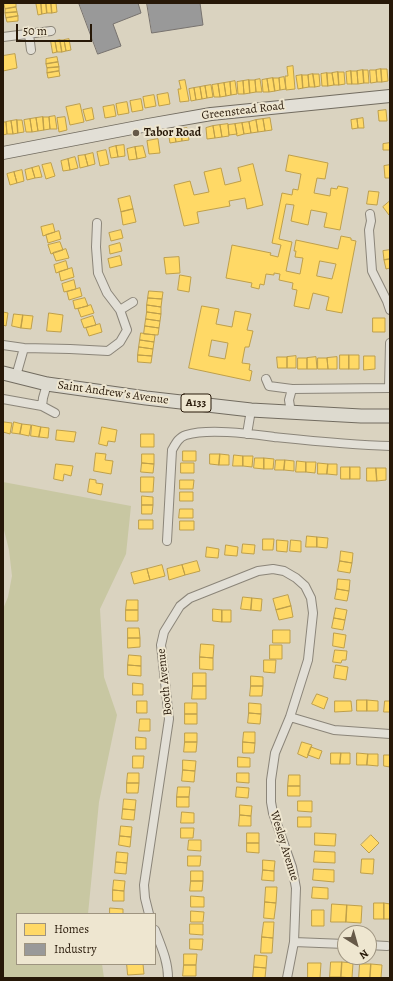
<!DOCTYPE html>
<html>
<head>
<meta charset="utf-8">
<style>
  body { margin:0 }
  #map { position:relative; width:393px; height:981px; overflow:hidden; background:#dad3c0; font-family:Alegreya,serif }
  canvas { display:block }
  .frame { position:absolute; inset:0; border:4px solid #271808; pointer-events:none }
  .legend { position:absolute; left:16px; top:913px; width:140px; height:52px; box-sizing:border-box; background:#eee6d0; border:1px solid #9e9480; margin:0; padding:5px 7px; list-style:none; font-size:12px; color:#271808 }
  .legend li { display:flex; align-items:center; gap:8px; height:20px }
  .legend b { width:20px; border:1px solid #9e9480 }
  .north { position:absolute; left:337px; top:925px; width:40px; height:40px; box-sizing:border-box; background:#eee6d0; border:1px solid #9e9480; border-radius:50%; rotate:143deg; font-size:11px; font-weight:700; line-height:16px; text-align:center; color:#271808 }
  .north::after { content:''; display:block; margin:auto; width:14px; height:18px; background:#665948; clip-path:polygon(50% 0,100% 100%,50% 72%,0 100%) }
  .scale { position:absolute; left:16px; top:24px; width:76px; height:18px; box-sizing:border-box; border:2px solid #271808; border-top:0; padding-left:5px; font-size:12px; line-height:14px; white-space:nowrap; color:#271808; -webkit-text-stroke:3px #eee6d0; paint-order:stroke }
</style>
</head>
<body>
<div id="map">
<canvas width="393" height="981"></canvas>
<div class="frame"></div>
<ul class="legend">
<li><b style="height:11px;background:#ffd966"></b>Homes</li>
<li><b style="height:11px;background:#999"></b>Industry</li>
</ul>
<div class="north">N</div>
<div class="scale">50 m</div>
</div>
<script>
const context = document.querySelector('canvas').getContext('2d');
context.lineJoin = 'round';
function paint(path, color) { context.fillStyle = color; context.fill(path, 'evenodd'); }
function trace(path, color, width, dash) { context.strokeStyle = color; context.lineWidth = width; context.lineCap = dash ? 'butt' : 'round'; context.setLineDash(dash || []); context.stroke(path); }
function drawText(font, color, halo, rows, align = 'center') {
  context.font = font + ' Alegreya,serif'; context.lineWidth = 4; context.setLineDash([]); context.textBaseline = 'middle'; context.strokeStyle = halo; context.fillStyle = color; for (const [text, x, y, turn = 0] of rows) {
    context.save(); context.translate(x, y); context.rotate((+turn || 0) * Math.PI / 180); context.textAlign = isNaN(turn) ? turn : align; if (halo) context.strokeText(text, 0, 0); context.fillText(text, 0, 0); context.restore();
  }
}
paint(new Path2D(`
  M3,482L131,506L126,554L100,609L104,677L117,715L99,802L88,914H17V964H102L104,978H3V609L8,597L12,576L9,550L3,526Z`), '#c8c7a2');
const homes = new Path2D(`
  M16,3V7L5,9L4,4Z
  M41,3L42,14L38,15L36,4Z
  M41,3H46L47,13L42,14Z
  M46,3H51L52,13H47Z
  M51,3H56L57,12L52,13Z
  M16,7L17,12L5,13V9Z
  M17,12L18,16L6,18L5,13Z
  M18,16V21L7,22L6,18Z
  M69,39L71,50L66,51L64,40Z
  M60,40H64L66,51L62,52Z
  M60,40L62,52H57L55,41Z
  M51,41H55L57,52L53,53Z
  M15,54L17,68L3,71V56Z
  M57,57L58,62L46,64V59Z
  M58,62L59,67L47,68L46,64Z
  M293,66L295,89L286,90L285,76H288L287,67Z
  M59,67V71L47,73V68Z
  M381,69L382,82H377L376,70Z
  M381,69H387L388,81L382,82Z
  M363,70L364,83L358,84L357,71Z
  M363,70H368L369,83H364Z
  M370,70H376L377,82L371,83Z
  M59,71L60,76L48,78L47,73Z
  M351,71L352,84H347L346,72Z
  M351,71H357L358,84H352Z
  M338,72L339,85H334L332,73Z
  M338,72H344L345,84L339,85Z
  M327,73L328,86H322L321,74Z
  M327,73H332L334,85L328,86Z
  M313,74L315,87H309L308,75Z
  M313,74H319L320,86L315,87Z
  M302,75L303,88L298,89L296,76Z
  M302,75H308L309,87L303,88Z
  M284,77L286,89L280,90L279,78Z
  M273,78L275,91L269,92L267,79Z
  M273,78H279L280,90L275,91Z
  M260,79L262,92H256L255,80Z
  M267,79L269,92H263L262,80Z
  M185,80L189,101L180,102L178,89H181L179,81Z
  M249,80L250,93L244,94L243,81Z
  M249,80H255L256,92L250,93Z
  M235,81L237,94L231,95L230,82Z
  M243,81L244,94H238L237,82Z
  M230,82L231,95L226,96L224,83Z
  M224,83L226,96L220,97L218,84Z
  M218,84L220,97H214L212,85Z
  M211,85L213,97L207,98L205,86Z
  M205,86L207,98L202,99L200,87Z
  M200,87L202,99L196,100L194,88Z
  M194,88L196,100L191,101L189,89Z
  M168,93L170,104L159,106L157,95Z
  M154,95L156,106L145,108L143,97Z
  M141,99L143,110L132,112L130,101Z
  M127,102L129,113L118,115L116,104Z
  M80,104L84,122L70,125L66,107Z
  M114,105L116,116L105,118L103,107Z
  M92,108L94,119L86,121L83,110Z
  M386,110L387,121H379L378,111Z
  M55,116L57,129H50L49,117Z
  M43,117L44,130L38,131L36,118Z
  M43,117H49L50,129L44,130Z
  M65,117L67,130L59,132L57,118Z
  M36,118L38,131L32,132L30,119Z
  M270,118L272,130L265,131L263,119Z
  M363,118L364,128H358L357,119Z
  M30,119L32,132H26L24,120Z
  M263,119L265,131L258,132L256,120Z
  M357,119L358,128L352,129L351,120Z
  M17,120L18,133L13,134L11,121Z
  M17,120H22L24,132L18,133Z
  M256,120L258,132L251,133L249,122Z
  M11,121L13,134H7L6,122Z
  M3,122H6L7,134L3,135Z
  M249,122L251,133L244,134L242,123Z
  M242,123L244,134L237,136L235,124Z
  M228,124L229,136L222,137L220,125Z
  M235,124L237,134L229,135L228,125Z
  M220,125L222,137L215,138L213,126Z
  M213,126L215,138L207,139L206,128Z
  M187,128L189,140L182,141L181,129Z
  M181,129L182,141L176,142L174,130Z
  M174,130L176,142L170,143L168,131Z
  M158,139L160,153L149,154L147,141Z
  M390,143V150H383V144Z
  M124,145L125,156L118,157L116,146Z
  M116,146L118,157L111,158L109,148Z
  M143,146L146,157L137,159L135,147Z
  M135,147L137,159L129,160L127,149Z
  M106,150L109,164L100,166L97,152Z
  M93,153L95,164L88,166L85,155Z
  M85,155L88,166L80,168L78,156Z
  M289,155L328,163L325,179L317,178L314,193L330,196L331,188L337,189L338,186L348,188L340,230L324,227L327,213L311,210L308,225L291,221L294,205L286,204L279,239L292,242L286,271L300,274L303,258L295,257L296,251H294L296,240L338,249L341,236L351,238V240L356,241L342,313L326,310L329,297L313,293L309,309L294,306L297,290L292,289L293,283L279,280L280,274L274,273V275L266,274L264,285L260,284L259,289L251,287L252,283L226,278L232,245L271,253L270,255L278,257L281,245L272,243L282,193L292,195L293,189L298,190L301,174L286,171ZM320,261L336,264L332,279L317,276Z
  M75,157L78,168L70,170L68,159Z
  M68,159L70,170L63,171L61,161Z
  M51,163L55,176L46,179L42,165Z
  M253,164L263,205L247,209L245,198L229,201L230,206L197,212L199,223L184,226L174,185L190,181L194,195L209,192L204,172L221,168L225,185L241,181L238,168Z
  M390,165V178H385L384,166Z
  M39,166L42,177L35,178L32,168Z
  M32,168L35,178L27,180L25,170Z
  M22,170L24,181L17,183L14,172Z
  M14,172L17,183L10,185L7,174Z
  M369,191L379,192L377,205L367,204Z
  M130,196L133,209L121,212L118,199Z
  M390,201V214L389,215L383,207Z
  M133,209L136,222L123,225L121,212Z
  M53,224L55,232L43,236L41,227Z
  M121,230L123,238L111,241L109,233Z
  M59,231L61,239L48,243L46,235Z
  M60,242L63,250L51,254L48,245Z
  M120,243L122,251L110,254L109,246Z
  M66,249L69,258L56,261L53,253Z
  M390,250V259L384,260L383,251Z
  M120,256L122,265L110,268L108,259Z
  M179,257L180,273L166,274L164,258Z
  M390,259V268L386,269L384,260Z
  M66,261L68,269L56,273L54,265Z
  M72,268L74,277L61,281L59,272Z
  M180,275L191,277L189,292L178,290Z
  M74,280L76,289L64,292L62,284Z
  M80,288L82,296L69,300L67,292Z
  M149,291L163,292L162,299L148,298Z
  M85,298L88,306L75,309L73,301Z
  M148,298L162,299L161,307L147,305Z
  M91,305L94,313L81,317L78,309Z
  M147,305L161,307V314L147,312Z
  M202,306L219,309L216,324L232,327L235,311L251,314L247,330L253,331L249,347H245L242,363L250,364L249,370L252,371L250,381L189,368ZM212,340L228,343L225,359L209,356Z
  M3,312L8,313L6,326L3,325Z
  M147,312L161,314L160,321L146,319Z
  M49,313L63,315L61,332L47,331Z
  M14,314L23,315L21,328L12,326Z
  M23,315L33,316L31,329L21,328Z
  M93,316L96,325L84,328L81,320Z
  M373,318H385V332H373Z
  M146,319L160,321L159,328L145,326Z
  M100,324L102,332L89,336L86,328Z
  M145,326L159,328L158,335L144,334Z
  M141,333L155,335L154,342L140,340Z
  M140,340L154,342L153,349L139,347Z
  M139,347L153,349L152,356L138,355Z
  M138,355L152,356L151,363L138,362Z
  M340,355H349V369H340Z
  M349,355H359V369H349Z
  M296,356V368H287V357Z
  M364,356H375V369L364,370Z
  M277,357H287V368H278Z
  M316,357L317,369H307V358Z
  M337,357V369H328L327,358Z
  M298,358H307V369H298Z
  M318,358H327L328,369H318Z
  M4,422L12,423L10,434L3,432Z
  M14,422L22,424L20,434L12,433Z
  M22,424L31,425L29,436L20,434Z
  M32,425L41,427L39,437L31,436Z
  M41,427L49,428L48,438L39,437Z
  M102,427L117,430L115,442L108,441L107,446L99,444Z
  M57,430L76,432L74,442L56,440Z
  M141,434H154V447H141Z
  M183,451H196V461H183Z
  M96,453L106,454L105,460L113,461L111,474L94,471Z
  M142,454H154V464L142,463Z
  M210,454H220L219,465L210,464Z
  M220,454L229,455V465H219Z
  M234,455L243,456V466H233Z
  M243,456H253L252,467L243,466Z
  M255,458H264V469L254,468Z
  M264,458L274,459L273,469H264Z
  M276,460H285L284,470H275Z
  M285,460L294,461V471L284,470Z
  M297,461L306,462V472H296Z
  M306,462H316L315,473L306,472Z
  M142,463L154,464L153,473L141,472Z
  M181,463H194V473H181Z
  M318,463L328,464L327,474H318Z
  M56,464L73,466L71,476L64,474L63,481L54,479Z
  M328,464H337V475L327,474Z
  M341,467H350V479H341Z
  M350,467H360V479H350Z
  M367,468H376L377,481H367Z
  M376,468H386V480L377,481Z
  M141,477H154L153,492H141Z
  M90,479L96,480V483L103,484L101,495L88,492Z
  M180,480H194L193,489H180Z
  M180,492H193V501H180Z
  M142,496L153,497V505H142Z
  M142,505H153L152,514H142Z
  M180,509H193V518H179Z
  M139,520H153V529H139Z
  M180,521H194V530H180Z
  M307,536L317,537V547H306Z
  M317,537L328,538L327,548L317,547Z
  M263,539H274L273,550H263Z
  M277,540L288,541L287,552L277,551Z
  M291,540L301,541V552L290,551Z
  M243,544L255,545L254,554L242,553Z
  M226,545L238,547L237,556L225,555Z
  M207,547L219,549L218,558L206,557Z
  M341,551L353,553L352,563L340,561Z
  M197,561L200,571L185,575L182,565Z
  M340,561L352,563L350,573L338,571Z
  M162,565L165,576L150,580L147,569Z
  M182,565L185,575L169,580L167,569Z
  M147,569L150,580L134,584L131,573Z
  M338,579L350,580L349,591L337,589Z
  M337,589L349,591L347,601L335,599Z
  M288,595L291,606L276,610L273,599Z
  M243,597L252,598L251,610L241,609Z
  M252,598L262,599L261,611L251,610Z
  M127,600H138V610H126Z
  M291,606L293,617L279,620L276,610Z
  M336,608L347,610L345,620L334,618Z
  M213,609L222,610V622L213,621Z
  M126,610H138V621H126Z
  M222,610H231V622H222Z
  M334,618L345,620L343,630L332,628Z
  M128,628H139L140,638H128Z
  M273,630H290V643H273Z
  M334,633L346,635L344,648L333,646Z
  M128,638H140V647L128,648Z
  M201,644L214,645L213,658L200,657Z
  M270,645H282V659H270Z
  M335,650L347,651L346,660H342L341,663L333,662Z
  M129,655L141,656V666L128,665Z
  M200,657L213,658V670L200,669Z
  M264,660H276L275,673L264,672Z
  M128,665L141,666V676L128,675Z
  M336,665L348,667L346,680L334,678Z
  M193,673H206V686H193Z
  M251,676L263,677V686H251Z
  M133,683L143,684V695H133Z
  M193,686H206V699H192Z
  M251,686H263L262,696H250Z
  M317,694L328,698L324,709L312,704Z
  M357,700H367V711H357Z
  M367,700L378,701V711H367Z
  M137,701H147V713H137Z
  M335,701H351L352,711L335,712Z
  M385,701H390V712H384Z
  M185,703H197V714H185Z
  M249,703L261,704V714L249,713Z
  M249,713L261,714L260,724L248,723Z
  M185,714H197V724H185Z
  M140,719H150V731H139Z
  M244,732H255V743L243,742Z
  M185,733H197V742H185Z
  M136,737L146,738V749H136Z
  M185,742H197L196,752H184Z
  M243,742L255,743L254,753H243Z
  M302,742L312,745L307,758L298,754Z
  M311,747L322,751L319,759L308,755Z
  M331,753H341L340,764H331Z
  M341,753H350V764H340Z
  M357,753L368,754L367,765H357Z
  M368,754H378V766L367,765Z
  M384,755H390V767L384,766Z
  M133,756H144L143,768H133Z
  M238,757L250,758V767H238Z
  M183,760L196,761L195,771L183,770Z
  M183,770L195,771L194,782L182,781Z
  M128,773H139V783H127Z
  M237,773H249V783L237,782Z
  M289,775H300V786H288Z
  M127,783H139L138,793H127Z
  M288,786H300V796H288Z
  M178,787H190L189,797H177Z
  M237,787L249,788L248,798L236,797Z
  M177,797H189V807H177Z
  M124,799L136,800L135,810L123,809Z
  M298,801H312V812L298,811Z
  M240,805L252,806L251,816L240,815Z
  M123,809L135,810L134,820L122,819Z
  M182,812L194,813V823H181Z
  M240,815L251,816V826H239Z
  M298,817H311V827H298Z
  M121,826L132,827L131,837L120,836Z
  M181,828H194L193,838H181Z
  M247,833H259V843H247Z
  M315,833L336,834L335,846L315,845Z
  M371,835L379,843L369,853L361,845Z
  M120,836L131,837L130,847L119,845Z
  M189,840H201V851L188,850Z
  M247,843H259V853L247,852Z
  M315,851L335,852V863L314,862Z
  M117,852L128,853L127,863L116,862Z
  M188,856H201L200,866H188Z
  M362,859H374L373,874L361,873Z
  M263,860L275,861L274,871L263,870Z
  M116,862L127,863L126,874L115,873Z
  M314,869L334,870V882L313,880Z
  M263,870L274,871V881L262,880Z
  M191,871H203V881H191Z
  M114,880L125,881L124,891L113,890Z
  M191,881H203L202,891H190Z
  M266,887H277L276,903L265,902Z
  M313,887L328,888V899L312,898Z
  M113,890L124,891V901H113Z
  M191,896L204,897V907H191Z
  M265,902L276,903L274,919L264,918Z
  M374,903H384V919H374Z
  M384,903L390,904V919H384Z
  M332,904L347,905L346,922H331Z
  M347,905L362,906L361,923L346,922Z
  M110,908L123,909V914H110Z
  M312,910H324V926H312Z
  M191,911L204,912L203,922H191Z
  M264,922H274L273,938L262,937Z
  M190,924H203V935L190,934Z
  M262,937L273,938L272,953H261Z
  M190,939H203L202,950L190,949Z
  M184,954H197L196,965H184Z
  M255,955L267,956L266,968L254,967Z
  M331,962H342L341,977H330Z
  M342,962L353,963L352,978L341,977Z
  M308,963H321L320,978H308Z
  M127,964H143L144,974L128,975Z
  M360,964H371L370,978H359Z
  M371,964L382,965L381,978H370Z
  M184,965H196V976H183Z
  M254,967L266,968L265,978H253Z`);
paint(homes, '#ffd966');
trace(homes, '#be9f4a', 1);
const industry = new Path2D(`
  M79,3H138L141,13L113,24L121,46L98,54Z
  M147,3H200L203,25L152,33Z`);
paint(industry, '#999');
trace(industry, '#77726e', 1);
const street = new Path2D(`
  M29,34L31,50
  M3,37L51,31
  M370,214L371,221L369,230L372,271L387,301L390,310
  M120,310L133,302
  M3,345L24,348L70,349L108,351L120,342L127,330L120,310L107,293L98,273L96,247L97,223
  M16,376L24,348
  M266,379L269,386L292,389
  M3,399L42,406L43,398L47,384
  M42,406L55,413
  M291,413L289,400L292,389L389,388L390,343
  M247,434L251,410
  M167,541L172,450C176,443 179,437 186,435C209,428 251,434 274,437C313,441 351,445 390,446
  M290,717L334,730L390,734
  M149,914L145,898L144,885L169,719L161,645L164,632L180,606L190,598L258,571L273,569L284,571L296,578L305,586L311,598L313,613L308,660L290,717L275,753L271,780V802L273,813L292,867L296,888L294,942L287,978
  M155,930C161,946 168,961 168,978
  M294,942L345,944
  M369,945L387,946`);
const secondary = new Path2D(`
  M3,153L148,125L211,114L390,96`);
const primary = new Path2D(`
  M3,373L47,384L146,398L251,410L361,416H390`);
trace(street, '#8b8579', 10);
trace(secondary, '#726c60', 14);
trace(primary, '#726c60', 15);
trace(street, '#e2dfd6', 8);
trace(secondary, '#e2dfd6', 12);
trace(primary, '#dddacf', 13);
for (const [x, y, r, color] of [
  [136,133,4,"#665948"]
]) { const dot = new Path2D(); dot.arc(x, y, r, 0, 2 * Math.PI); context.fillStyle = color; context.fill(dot); trace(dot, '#eee6d0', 1.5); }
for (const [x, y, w] of [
  [196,403,30]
]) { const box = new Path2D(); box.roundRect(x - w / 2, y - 9, w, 18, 3); context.fillStyle = '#eee6d0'; context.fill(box); trace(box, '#271808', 1); }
drawText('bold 11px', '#271808', null, [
  ["A133",196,403]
]);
drawText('12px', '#271808', '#eee6d0', [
  ["Greenstead Road",243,111,-7],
  ["Saint Andrew's Avenue",113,393,8],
  ["Booth Avenue",165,682,-96],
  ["Wesley Avenue",284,846,73]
]);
drawText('bold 12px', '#271808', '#eee6d0', [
  ["Tabor Road",144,133]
], 'left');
</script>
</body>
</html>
